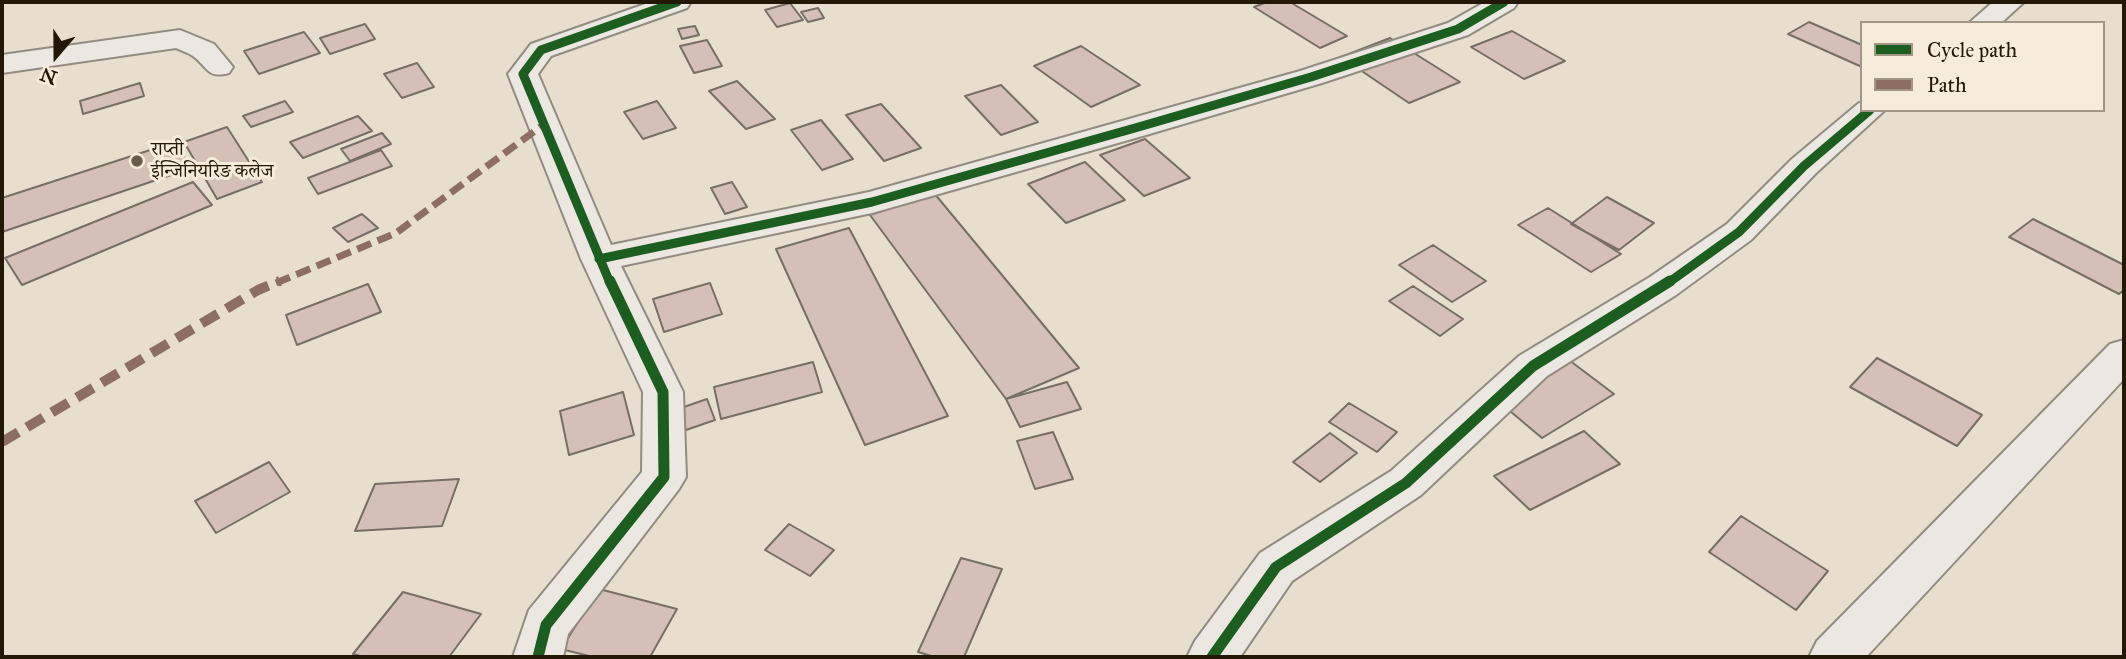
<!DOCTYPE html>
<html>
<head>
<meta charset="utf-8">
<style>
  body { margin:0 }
  #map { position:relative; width:2126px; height:659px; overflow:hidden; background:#e8dece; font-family:"IM FELL Great Primer",serif }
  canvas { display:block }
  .frame { position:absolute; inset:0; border:4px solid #231706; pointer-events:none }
  .legend { position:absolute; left:1860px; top:21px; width:245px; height:91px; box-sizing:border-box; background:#f7ecd9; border:2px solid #a29785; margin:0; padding:9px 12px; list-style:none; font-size:21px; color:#231706 }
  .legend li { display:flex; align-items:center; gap:14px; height:35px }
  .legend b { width:35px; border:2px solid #a29785 }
  .north { position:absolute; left:21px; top:21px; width:70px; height:70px; -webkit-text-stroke:5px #f7ecd9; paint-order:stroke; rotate:200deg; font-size:19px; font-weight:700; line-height:28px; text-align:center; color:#231706 }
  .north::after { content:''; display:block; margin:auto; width:24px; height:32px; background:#231706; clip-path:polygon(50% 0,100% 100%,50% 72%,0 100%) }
</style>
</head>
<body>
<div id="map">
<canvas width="2126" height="659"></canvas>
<div class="frame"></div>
<ul class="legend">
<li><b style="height:9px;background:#1b5e20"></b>Cycle path</li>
<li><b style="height:9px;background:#8d6e63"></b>Path</li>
</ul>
<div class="north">N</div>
</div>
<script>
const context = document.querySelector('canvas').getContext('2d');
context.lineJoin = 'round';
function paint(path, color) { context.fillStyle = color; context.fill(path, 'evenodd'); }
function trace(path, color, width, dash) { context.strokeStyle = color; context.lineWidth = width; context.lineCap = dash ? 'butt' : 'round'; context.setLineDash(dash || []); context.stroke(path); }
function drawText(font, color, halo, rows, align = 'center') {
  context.font = font + ' "IM FELL Great Primer","Noto Serif Devanagari",serif'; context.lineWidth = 6; context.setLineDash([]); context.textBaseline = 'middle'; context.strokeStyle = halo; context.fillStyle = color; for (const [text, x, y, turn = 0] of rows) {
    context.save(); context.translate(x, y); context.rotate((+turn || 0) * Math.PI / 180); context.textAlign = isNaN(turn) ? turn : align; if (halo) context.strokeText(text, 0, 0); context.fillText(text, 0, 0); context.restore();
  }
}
const building = new Path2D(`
  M1267,2H1290L1347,36L1320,48L1254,7Z
  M790,3L803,20L777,27L765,10Z
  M818,8L824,18L808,22L801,12Z
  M1809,22L1862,45V67L1788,34Z
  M365,24L375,39L330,54L320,38Z
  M695,26L699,35L682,39L678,29Z
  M1512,31L1565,61L1524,79L1471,47Z
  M304,32L320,53L259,74L244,51Z
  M1390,38L1460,82L1409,103L1341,57Z
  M707,40L722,66L694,73L680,46Z
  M1081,46L1140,85L1091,107L1034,66Z
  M417,63L434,87L402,98L384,74Z
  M737,81L775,119L746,129L709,91Z
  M140,83L144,96L83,114L80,101Z
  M1001,85L1038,122L1001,135L965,96Z
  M285,101L293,112L251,127L243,116Z
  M657,101L676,128L643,139L624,112Z
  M881,104L921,148L884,161L846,115Z
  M358,116L372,131L303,158L290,142Z
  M821,120L853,159L822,170L791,130Z
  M227,127L262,182L217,199L184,142Z
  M382,133L391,144L350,161L341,149Z
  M1145,139L1190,178L1144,196L1100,155Z
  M178,141L189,169L2,232V198Z
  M381,150L392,166L318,194L308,178Z
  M1085,162L1125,200L1066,223L1028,184Z
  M193,182L212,205L22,285L5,258Z
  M732,182L747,207L725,214L711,188Z
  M934,193L1079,368L1006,399L870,215Z
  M1607,197L1654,223L1619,250L1571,224Z
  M1548,208L1621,254L1591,272L1518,225Z
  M362,214L378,228L348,242L333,228Z
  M2033,219L2124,265V290L2119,294L2009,237Z
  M849,228L948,416L865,445L776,249Z
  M1433,245L1486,281L1452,302L1399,265Z
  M710,283L722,314L664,332L653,299Z
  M368,284L381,312L297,345L286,315Z
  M1413,286L1463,319L1440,336L1389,301Z
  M1877,358L1982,415L1957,446L1850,387Z
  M1569,360L1614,394L1542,438L1498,401Z
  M813,362L822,392L721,419L714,387Z
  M1067,382L1081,409L1020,427L1006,399Z
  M623,392L634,435L569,455L560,411Z
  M707,399L715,420L686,430L678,409Z
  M1349,403L1397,432L1377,452L1329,422Z
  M1584,431L1620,464L1530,510L1494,476Z
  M1053,432L1073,479L1035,489L1017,441Z
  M1330,433L1357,453L1320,482L1293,462Z
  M269,462L290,492L216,533L195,501Z
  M459,479L442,526L355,531L375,484Z
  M1741,516L1828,571L1796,610L1709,552Z
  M789,524L834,550L810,576L765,550Z
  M961,558L1002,569L964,657H935L918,652Z
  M599,589L677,609L650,657H593L561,649Z
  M403,592L481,614L449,657H364L353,654Z`);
paint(building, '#d4c0b6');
trace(building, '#776f65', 2);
const minor = new Path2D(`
  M651,2H691L687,8L551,56L538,74L611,245L869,192L1300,71L1448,23L1485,2H1518L1514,8L1468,35L1322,83L1146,135L872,213L621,266L683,392L686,477L679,489L568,634L563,657H513L529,610L642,472L643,392L581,259L508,74L531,44Z
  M1993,2H2024L2001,23H1969Z
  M180,30L214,44L233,67L229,73C207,79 208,67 193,56C189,53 182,51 176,48L2,73V55Z
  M1859,103H1862V110H1885L1816,173L1751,240L1676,295L1547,376L1421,495L1292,581L1240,657H1187L1195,641L1260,553L1391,471L1519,356L1650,277L1727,224L1792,159Z
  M2124,340V379L1866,657H1809L1817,641L2110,344Z`);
trace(minor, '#928c80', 4);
paint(minor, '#ece7e0');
trace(new Path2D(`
  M276,283L396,233L543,125`), '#8d6e63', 7, [15, 7]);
trace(new Path2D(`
  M2,442L258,290L280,281`), '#8d6e63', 10, [19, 10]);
trace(new Path2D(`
  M599,259L872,202L1135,128L1311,77L1458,29L1504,2
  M610,283L523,74L541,50L677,2
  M1668,283L1739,232L1804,166L1870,110`), '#1b5e20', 9);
trace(new Path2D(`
  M538,657L546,625L664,477L663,392L610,281
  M1212,657L1276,567L1406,483L1533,366L1670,281`), '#1b5e20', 11);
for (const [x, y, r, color] of [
  [137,161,7,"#685d4c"]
]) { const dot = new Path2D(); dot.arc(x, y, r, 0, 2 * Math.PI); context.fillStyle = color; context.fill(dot); trace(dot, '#f7ecd9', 2.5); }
drawText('19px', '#231706', '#f7ecd9', [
  ["राप्ती",151,150],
  ["ईन्जिनियरिङ कलेज",151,172]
], 'left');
</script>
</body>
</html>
